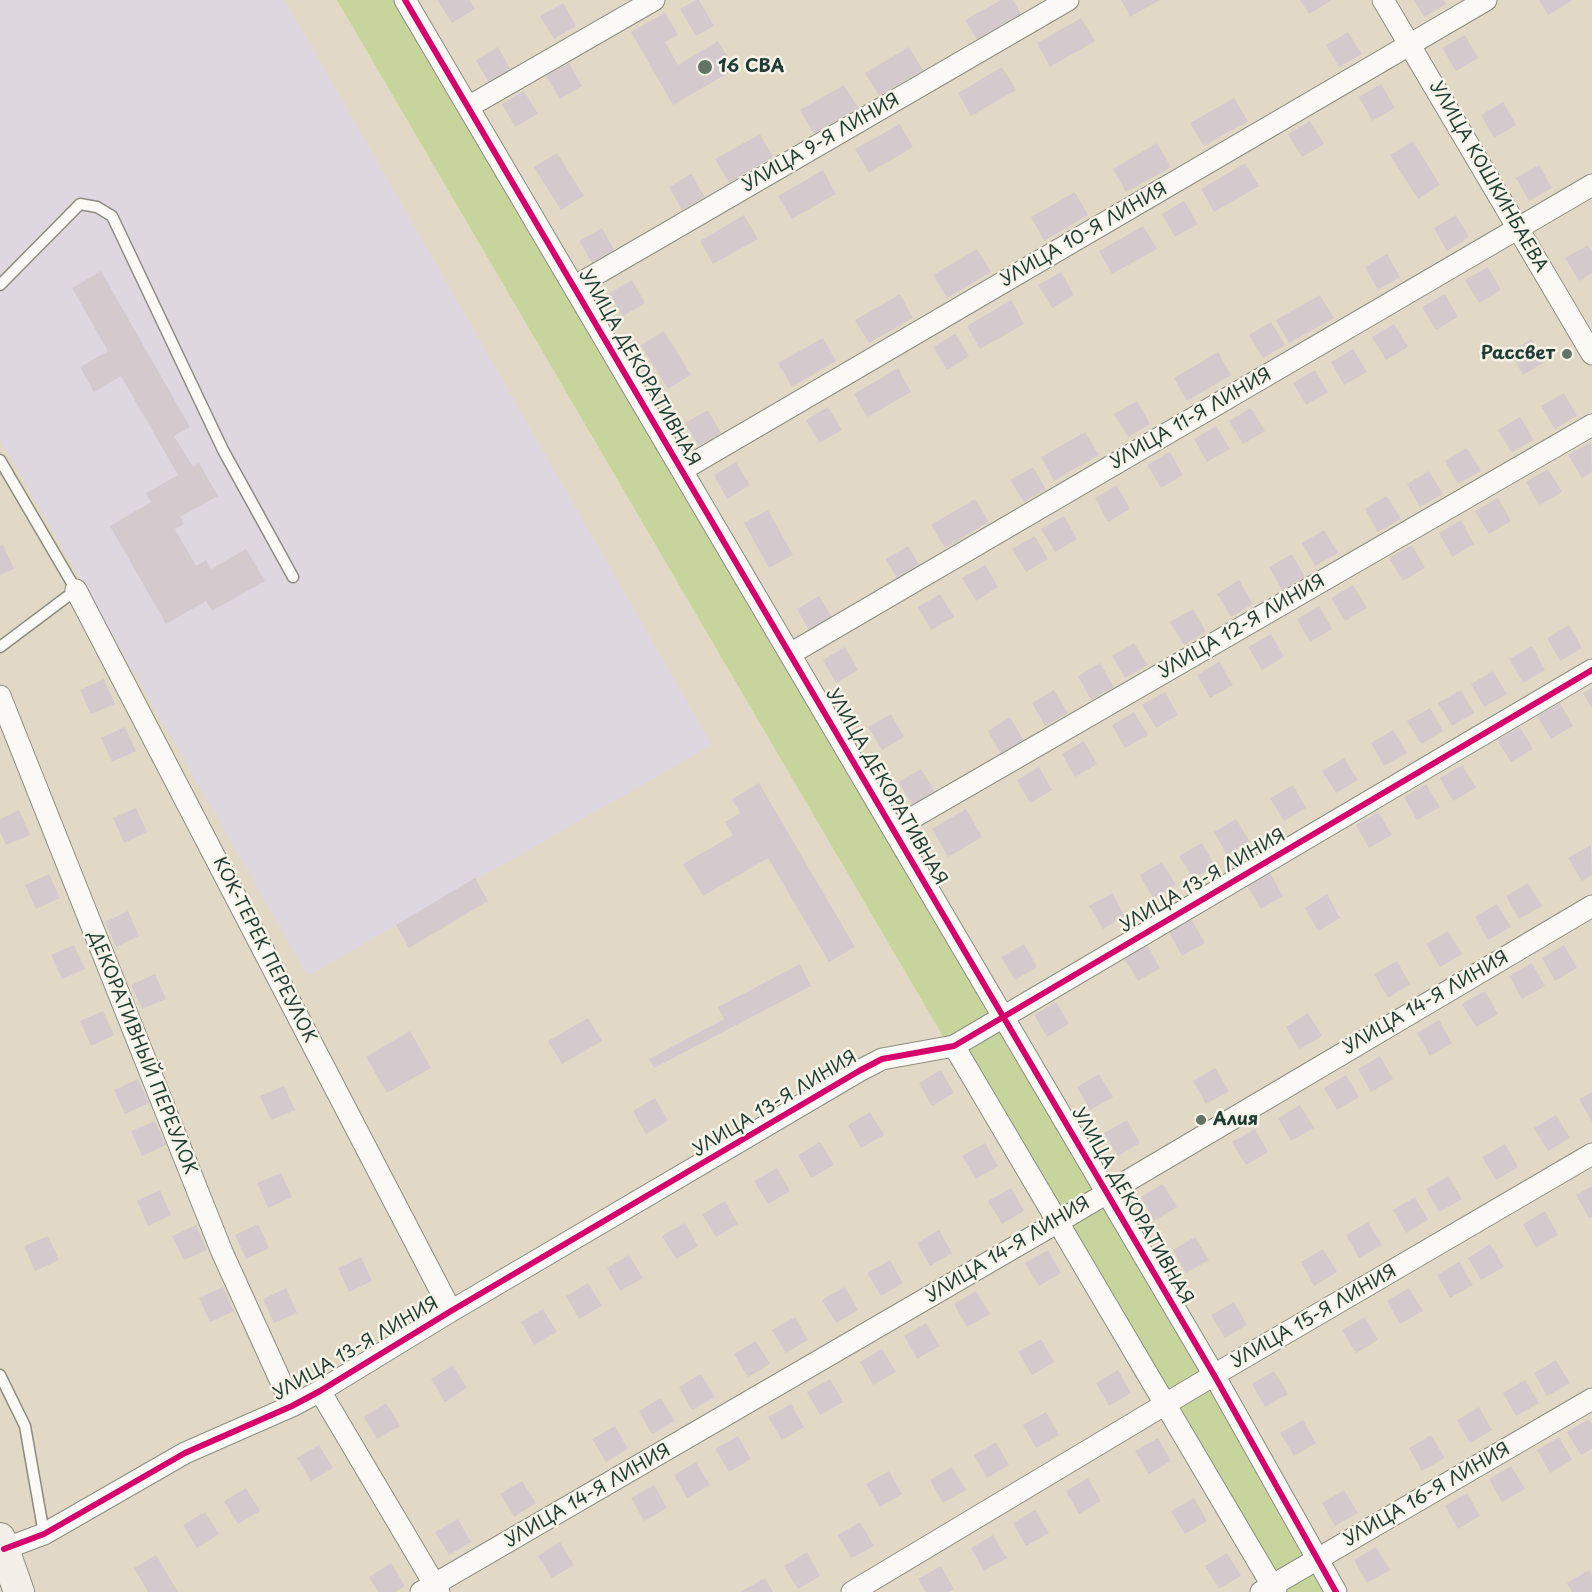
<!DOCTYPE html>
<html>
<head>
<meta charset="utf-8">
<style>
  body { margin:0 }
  canvas { display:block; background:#e1d9c6 }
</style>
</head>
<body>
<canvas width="1592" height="1592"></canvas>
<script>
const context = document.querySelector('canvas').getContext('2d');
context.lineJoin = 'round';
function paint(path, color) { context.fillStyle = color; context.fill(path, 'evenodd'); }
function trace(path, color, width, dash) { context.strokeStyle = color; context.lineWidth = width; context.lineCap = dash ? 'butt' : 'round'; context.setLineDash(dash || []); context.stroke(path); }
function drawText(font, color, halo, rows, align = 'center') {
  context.font = font + ' "Playpen Sans",sans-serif'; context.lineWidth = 5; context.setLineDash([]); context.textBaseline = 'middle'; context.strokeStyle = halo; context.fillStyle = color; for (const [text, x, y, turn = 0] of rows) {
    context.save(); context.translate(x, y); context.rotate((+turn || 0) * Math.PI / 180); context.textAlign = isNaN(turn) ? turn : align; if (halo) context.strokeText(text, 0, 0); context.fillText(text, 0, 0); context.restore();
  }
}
paint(new Path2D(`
  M0,0H285L712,745L308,976L0,439Z`), '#ded7e0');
paint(new Path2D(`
  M337,0H396L1335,1592H1268Z`), '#c7d59c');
paint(new Path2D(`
  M437,0H469L475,9L452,23Z
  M696,0H699L714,26L696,36L680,9Z
  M1001,0H1013L1023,18L979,43L965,20Z
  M1121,0H1160L1130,17Z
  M1300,0H1332L1309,14Z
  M1414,0H1444L1446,4L1424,17Z
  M1539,0H1573L1548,15Z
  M563,3L576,26L554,39L540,16Z
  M665,12L678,35L665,42L678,65L718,41L735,69L673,105L631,32Z
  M1081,18L1095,41L1050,67L1037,43Z
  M1348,32L1362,54L1339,67L1326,45Z
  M1465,35L1478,58L1456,71L1442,48Z
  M498,47L511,70L489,83L476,60Z
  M909,47L923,70L879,96L865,73Z
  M569,63L582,86L560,99L546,76Z
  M1002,67L1016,90L971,116L958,93Z
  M1381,84L1395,108L1372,121L1359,97Z
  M844,85L858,108L814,134L800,110Z
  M524,91L538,114L515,127L502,104Z
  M1234,98L1248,121L1204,146L1190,123Z
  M1503,102L1516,125L1494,138L1481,115Z
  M1310,121L1324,144L1302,157L1288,134Z
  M900,124L913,147L869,173L855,149Z
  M760,134L773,157L729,183L715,159Z
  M1413,141L1440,185L1418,199L1390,155Z
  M1157,143L1171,167L1126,192L1113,169Z
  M557,153L584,196L561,210L534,167Z
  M1245,163L1259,186L1214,212L1201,189Z
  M1539,165L1552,188L1529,201L1516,178Z
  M823,170L836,194L792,219L778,196Z
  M691,174L705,197L682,210L669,187Z
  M1075,192L1088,215L1044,241L1031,217Z
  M1184,201L1198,224L1175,237L1162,214Z
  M744,215L758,239L713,264L700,241Z
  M1456,215L1469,237L1447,251L1434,228Z
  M1143,226L1157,249L1112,274L1099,251Z
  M602,228L615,251L593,264L579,241Z
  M1588,245L1592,252V273L1579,281L1565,258Z
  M977,249L991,272L947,298L933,275Z
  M1387,254L1400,277L1378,290L1365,267Z
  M1488,267L1501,290L1479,303L1465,280Z
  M101,271L190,427L174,436L193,467L199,463L218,496L180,517L184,524L175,529L196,566L206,560L211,569L246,549L265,581L212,611L206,601L166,624L110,526L151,502L146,493L178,475L121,376L94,392L80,367L108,351L72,288Z
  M1061,272L1074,295L1052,308L1038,285Z
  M632,280L645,303L623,316L609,293Z
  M900,294L913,318L869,343L855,320Z
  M1445,294L1458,317L1436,330L1422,307Z
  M1320,295L1334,318L1289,343L1276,320Z
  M1011,300L1024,324L980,349L967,326Z
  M1271,322L1285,345L1263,358L1249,335Z
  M1394,324L1408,347L1386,360L1372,337Z
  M664,331L691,375L668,389L641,345Z
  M955,334L969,356L947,370L933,347Z
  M823,338L836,361L792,387L778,363Z
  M1532,339L1545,362L1523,375L1510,352Z
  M1353,349L1367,372L1344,385L1331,362Z
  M1218,352L1231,375L1187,401L1174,378Z
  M898,368L911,392L867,417L854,394Z
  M1315,370L1328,392L1306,405L1293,383Z
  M1564,393L1577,416L1555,429L1541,406Z
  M1137,401L1150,424L1128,437L1114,414Z
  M828,407L842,430L819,443L806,420Z
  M1251,408L1265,431L1243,444L1229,421Z
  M708,410L721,433L699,446L685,423Z
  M1520,417L1534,440L1511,452L1498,430Z
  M1216,426L1230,449L1207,462L1194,439Z
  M1085,432L1099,455L1054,481L1041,457Z
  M1591,442L1592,472L1582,478L1568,455Z
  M1467,448L1481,471L1458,484L1445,461Z
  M1170,452L1183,475L1161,488L1147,465Z
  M736,462L750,485L727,499L714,475Z
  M1033,467L1046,489L1024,502L1010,480Z
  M1548,469L1562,492L1539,505L1526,482Z
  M1429,471L1443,494L1420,507L1407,484Z
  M1117,485L1130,509L1108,522L1095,498Z
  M1387,496L1401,519L1378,532L1365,509Z
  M1498,498L1511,521L1489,534L1475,511Z
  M975,499L989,522L945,548L931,525Z
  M768,510L793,555L769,568L744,523Z
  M1064,516L1077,539L1055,552L1041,529Z
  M1461,520L1474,544L1452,557L1439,533Z
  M1324,530L1338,553L1315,566L1302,543Z
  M1035,536L1048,559L1026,572L1012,549Z
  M3,544L14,569L0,575V546Z
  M1412,545L1425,568L1403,581L1389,558Z
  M908,546L922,569L899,582L886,559Z
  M1292,554L1305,577L1282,590L1269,567Z
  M985,565L998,587L976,601L962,578Z
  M1239,580L1253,604L1231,617L1217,594Z
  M1353,585L1367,608L1345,621L1331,598Z
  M940,594L954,617L931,630L918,607Z
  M819,596L833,619L810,632L797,609Z
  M1319,606L1332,629L1310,642L1297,619Z
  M1193,609L1206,632L1184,645L1170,622Z
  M1569,625L1582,648L1560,661L1547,638Z
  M1271,634L1284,657L1262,670L1248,647Z
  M1134,643L1148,665L1125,678L1112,656Z
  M1532,646L1545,670L1523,683L1509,659Z
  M845,647L858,670L836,683L823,660Z
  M1219,662L1233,685L1210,698L1197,675Z
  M1100,663L1114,687L1091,700L1078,676Z
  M1493,671L1507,694L1484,707L1471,684Z
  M104,679L115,704L91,714L80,690Z
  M1592,688V709L1583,693Z
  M1054,690L1068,713L1045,726L1032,703Z
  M1461,690L1474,713L1452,726L1438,703Z
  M1165,692L1178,715L1156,728L1142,705Z
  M1560,703L1573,726L1551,739L1537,716Z
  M1430,708L1443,731L1421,744L1407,721Z
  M1134,712L1148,735L1125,748L1112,725Z
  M891,714L904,737L882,750L868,727Z
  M1010,717L1024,741L1001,754L988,731Z
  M125,727L136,751L112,762L101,738Z
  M1520,727L1533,749L1511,762L1497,740Z
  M1393,730L1407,753L1384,766L1371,743Z
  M1084,741L1097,764L1075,777L1062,754Z
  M1344,758L1358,780L1336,793L1322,771Z
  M1462,765L1476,788L1453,801L1440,778Z
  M1039,767L1052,790L1030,803L1017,780Z
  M921,769L935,792L912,805L899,782Z
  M759,783L855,947L829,962L768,858L703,896L683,864L733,835L725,822L740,813L732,799Z
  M1426,784L1440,807L1417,820L1404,797Z
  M1293,785L1306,808L1284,821L1270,798Z
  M136,808L147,832L124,843L113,818Z
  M966,809L982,837L948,857L932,829Z
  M19,810L30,835L6,845L0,832V819Z
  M1378,812L1392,835L1369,848L1356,825Z
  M1236,819L1250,842L1227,855L1214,832Z
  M1202,843L1215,866L1193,879L1179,856Z
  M1591,845L1592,875L1582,881L1568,858Z
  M1162,862L1176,885L1153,898L1140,875Z
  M1270,873L1283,896L1261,909L1247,886Z
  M49,874L60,898L36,909L25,885Z
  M475,878L488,901L409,948L396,925Z
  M1528,883L1542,906L1519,919L1506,896Z
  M1112,893L1125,916L1103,929L1089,906Z
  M1327,894L1340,918L1318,931L1305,908Z
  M1497,904L1511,927L1488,940L1475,917Z
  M128,911L139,936L116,947L105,922Z
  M1191,919L1205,943L1182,956L1169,932Z
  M1448,931L1462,954L1440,967L1426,944Z
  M1024,944L1037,967L1015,980L1001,957Z
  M74,945L85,969L62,979L51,955Z
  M1147,945L1160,968L1138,981L1124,958Z
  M1564,945L1577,968L1555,981L1542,958Z
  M1397,961L1410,984L1388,998L1374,974Z
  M1532,963L1545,986L1522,999L1509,976Z
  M800,964L811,986L654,1068L649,1059L724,1019L718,1007Z
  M155,974L166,999L142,1009L131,985Z
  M1485,991L1498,1014L1476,1027L1462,1004Z
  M1056,1002L1069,1024L1047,1037L1034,1015Z
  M103,1011L114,1035L91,1046L80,1021Z
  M1308,1013L1322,1036L1299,1049L1286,1027Z
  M588,1018L602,1041L562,1064L548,1041Z
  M1439,1020L1452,1043L1430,1056L1417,1033Z
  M410,1031L431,1068L387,1093L366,1057Z
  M1380,1056L1393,1079L1371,1092L1358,1069Z
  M1215,1068L1229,1091L1206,1104L1193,1081Z
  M941,1070L954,1093L932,1106L919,1083Z
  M1099,1074L1113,1097L1090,1110L1077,1087Z
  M1346,1075L1359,1097L1337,1110L1324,1088Z
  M138,1079L149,1103L125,1114L114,1090Z
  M284,1086L295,1110L271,1120L260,1096Z
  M1592,1092V1122L1579,1099Z
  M655,1098L668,1121L646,1134L633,1111Z
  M1300,1105L1314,1128L1291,1141L1278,1118Z
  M870,1112L884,1135L861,1148L848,1125Z
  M1556,1115L1570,1138L1548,1151L1534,1128Z
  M1127,1120L1140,1143L1118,1156L1104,1133Z
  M155,1121L166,1145L142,1156L131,1131Z
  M1255,1129L1268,1152L1246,1165L1232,1142Z
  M820,1142L834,1165L811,1178L798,1155Z
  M985,1143L998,1166L976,1179L962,1156Z
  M1505,1144L1518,1167L1496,1180L1482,1157Z
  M777,1168L790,1191L768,1204L754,1181Z
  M281,1173L292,1197L268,1208L257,1183Z
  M1448,1176L1462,1199L1439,1212L1426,1189Z
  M1163,1184L1177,1207L1154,1221L1141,1197Z
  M1592,1186V1217L1589,1218L1576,1195Z
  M1011,1188L1024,1211L1002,1224L988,1201Z
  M160,1190L171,1215L148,1226L137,1201Z
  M1415,1197L1428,1220L1406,1233L1393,1210Z
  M725,1201L738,1224L716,1237L702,1214Z
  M1545,1211L1558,1235L1536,1248L1523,1224Z
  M1368,1222L1382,1245L1359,1258L1346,1235Z
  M685,1223L698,1246L676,1259L662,1236Z
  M258,1224L269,1248L246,1259L235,1235Z
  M196,1225L207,1250L184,1260L172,1236Z
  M939,1230L952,1253L930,1266L917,1243Z
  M48,1236L59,1260L35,1271L24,1246Z
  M1195,1237L1209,1260L1186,1273L1173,1250Z
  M1490,1244L1504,1267L1481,1280L1468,1258Z
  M1323,1249L1337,1272L1314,1286L1301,1262Z
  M1048,1250L1061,1273L1039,1286L1025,1263Z
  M629,1255L643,1278L620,1291L607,1268Z
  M361,1257L372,1281L349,1292L338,1268Z
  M890,1260L903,1283L881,1296L867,1273Z
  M1459,1262L1473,1285L1450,1298L1437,1275Z
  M588,1283L602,1306L579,1319L566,1296Z
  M223,1287L234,1311L210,1322L199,1298Z
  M845,1287L858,1310L836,1323L822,1300Z
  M286,1288L297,1313L274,1323L263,1299Z
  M1409,1288L1423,1311L1400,1324L1387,1301Z
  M976,1291L990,1314L967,1327L954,1304Z
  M1234,1302L1247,1325L1225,1338L1211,1315Z
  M543,1309L557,1332L534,1345L521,1322Z
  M795,1317L808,1340L786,1353L772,1330Z
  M1365,1317L1378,1340L1356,1353L1342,1330Z
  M926,1323L940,1346L917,1359L904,1336Z
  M1041,1339L1054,1362L1032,1375L1018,1352Z
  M756,1341L770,1364L748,1377L734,1354Z
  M882,1349L896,1372L873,1385L860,1362Z
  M1556,1360L1570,1383L1547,1396L1534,1373Z
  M453,1365L467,1388L445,1402L431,1379Z
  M1118,1370L1131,1393L1109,1406L1096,1383Z
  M1274,1371L1288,1394L1265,1407L1252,1384Z
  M701,1374L715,1397L692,1410L679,1387Z
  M830,1379L843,1402L820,1415L807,1392Z
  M1525,1380L1539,1403L1516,1416L1503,1393Z
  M661,1398L675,1421L652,1434L639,1411Z
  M386,1403L400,1426L377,1439L364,1417Z
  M791,1404L804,1427L782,1440L768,1417Z
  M1479,1407L1492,1430L1470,1443L1457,1420Z
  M1046,1412L1059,1435L1036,1448L1023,1425Z
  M1589,1419L1592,1424V1449L1581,1455L1567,1432Z
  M1303,1420L1316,1443L1294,1456L1280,1433Z
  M615,1426L628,1449L606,1462L592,1439Z
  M1431,1435L1445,1458L1422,1471L1409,1448Z
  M738,1436L751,1459L729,1472L715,1449Z
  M1559,1437L1572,1460L1550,1473L1537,1450Z
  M1158,1438L1171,1461L1149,1474L1135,1451Z
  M996,1442L1009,1465L987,1478L974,1455Z
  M319,1445L333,1468L311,1481L297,1458Z
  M696,1462L710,1485L687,1498L674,1475Z
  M1511,1466L1525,1489L1502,1502L1489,1479Z
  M952,1467L966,1490L943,1503L930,1480Z
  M889,1471L902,1494L880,1507L866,1484Z
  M1088,1478L1101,1501L1079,1514L1066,1491Z
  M522,1481L536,1503L514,1517L500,1494Z
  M654,1485L667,1508L644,1521L631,1498Z
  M246,1488L260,1511L238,1524L224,1501Z
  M1344,1490L1358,1513L1335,1526L1322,1503Z
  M1467,1493L1480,1516L1458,1529L1445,1506Z
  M1194,1498L1207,1521L1185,1534L1171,1511Z
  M1035,1510L1049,1533L1026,1546L1013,1523Z
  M205,1512L219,1534L197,1548L183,1525Z
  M458,1519L471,1542L449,1555L435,1532Z
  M860,1522L874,1546L851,1558L838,1535Z
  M993,1535L1007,1558L984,1571L971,1548Z
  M560,1542L574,1565L552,1578L538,1556Z
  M1376,1547L1390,1570L1367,1583L1354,1560Z
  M807,1552L820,1576L798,1589L784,1566Z
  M1227,1553L1241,1576L1219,1589L1205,1566Z
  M156,1555L178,1592H148L134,1568Z
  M391,1563L405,1586L395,1592H378L369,1577Z
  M941,1566L954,1589L949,1592H926L918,1579Z
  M1589,1570L1592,1575V1592H1572L1567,1583Z
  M765,1578L773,1592H740Z`), '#d4cacd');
const lane = new Path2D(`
  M0,285L80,204L97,207L112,216L223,450L293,577
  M0,460L76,590L0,647
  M0,1375L25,1426L44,1534`);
const street = new Path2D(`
  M405,0L1214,1375L1336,1592
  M1383,0L1592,354
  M468,107L654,0
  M574,287L1068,0
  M682,470L1486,0
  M76,590L451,1311
  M790,654L1592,185
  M0,696L222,1252L292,1406
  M893,829L1592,425
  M954,1046L1276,1592
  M320,1391L439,1592
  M4,1549L44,1534L185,1453L292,1406L320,1391L451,1311L859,1071L882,1059L954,1046L1592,670
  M421,1592L1058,1222L1592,906
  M852,1592L1214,1375L1592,1154
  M1261,1592L1592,1399`);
const secondary = new Path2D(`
  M0,1538L19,1592`);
trace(lane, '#8b8d81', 13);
trace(street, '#8b8d81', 23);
trace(secondary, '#8b8d81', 32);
trace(lane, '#faf9f6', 10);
trace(street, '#faf9f6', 21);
trace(secondary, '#f4f0e9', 30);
trace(new Path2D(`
  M405,0L1214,1375L1336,1592
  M4,1549L44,1534L185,1453L292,1406L320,1391L451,1311L859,1071L882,1059L954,1046L1592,670`), '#d6006c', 6);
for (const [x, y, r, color] of [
  [705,67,8,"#637467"],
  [1567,354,6,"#637467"],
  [1201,1120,6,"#637467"]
]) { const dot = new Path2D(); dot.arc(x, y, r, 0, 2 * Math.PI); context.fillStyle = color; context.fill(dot); trace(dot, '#f7f3e8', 2); }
drawText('bold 18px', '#1f3d34', '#f7f3e8', [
  ["16 СВА",718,67],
  ["Рассвет",1555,354,"right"],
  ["Алия",1213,1120]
], 'left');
drawText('18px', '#1f3d34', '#f7f3e8', [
  ["УЛИЦА 9-Я ЛИНИЯ",821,143,-30],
  ["УЛИЦА КОШКИНБАЕВА",1488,177,60],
  ["УЛИЦА 10-Я ЛИНИЯ",1084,235,-30],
  ["УЛИЦА ДЕКОРАТИВНАЯ",639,368,60],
  ["УЛИЦА 11-Я ЛИНИЯ",1191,419,-30],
  ["УЛИЦА 12-Я ЛИНИЯ",1242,627,-30],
  ["УЛИЦА ДЕКОРАТИВНАЯ",886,787,60],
  ["УЛИЦА 13-Я ЛИНИЯ",1203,881,-30],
  ["КОК-ТЕРЕК ПЕРЕУЛОК",264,950,63],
  ["УЛИЦА 14-Я ЛИНИЯ",1426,1003,-30],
  ["ДЕКОРАТИВНЫЙ ПЕРЕУЛОК",142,1053,68],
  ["УЛИЦА 13-Я ЛИНИЯ",775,1104,-31],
  ["УЛИЦА ДЕКОРАТИВНАЯ",1132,1206,60],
  ["УЛИЦА 14-Я ЛИНИЯ",1008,1250,-31],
  ["УЛИЦА 15-Я ЛИНИЯ",1314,1317,-30],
  ["УЛИЦА 13-Я ЛИНИЯ",356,1349,-30],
  ["УЛИЦА 16-Я ЛИНИЯ",1427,1495,-30],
  ["УЛИЦА 14-Я ЛИНИЯ",588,1496,-30]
]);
</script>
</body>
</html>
